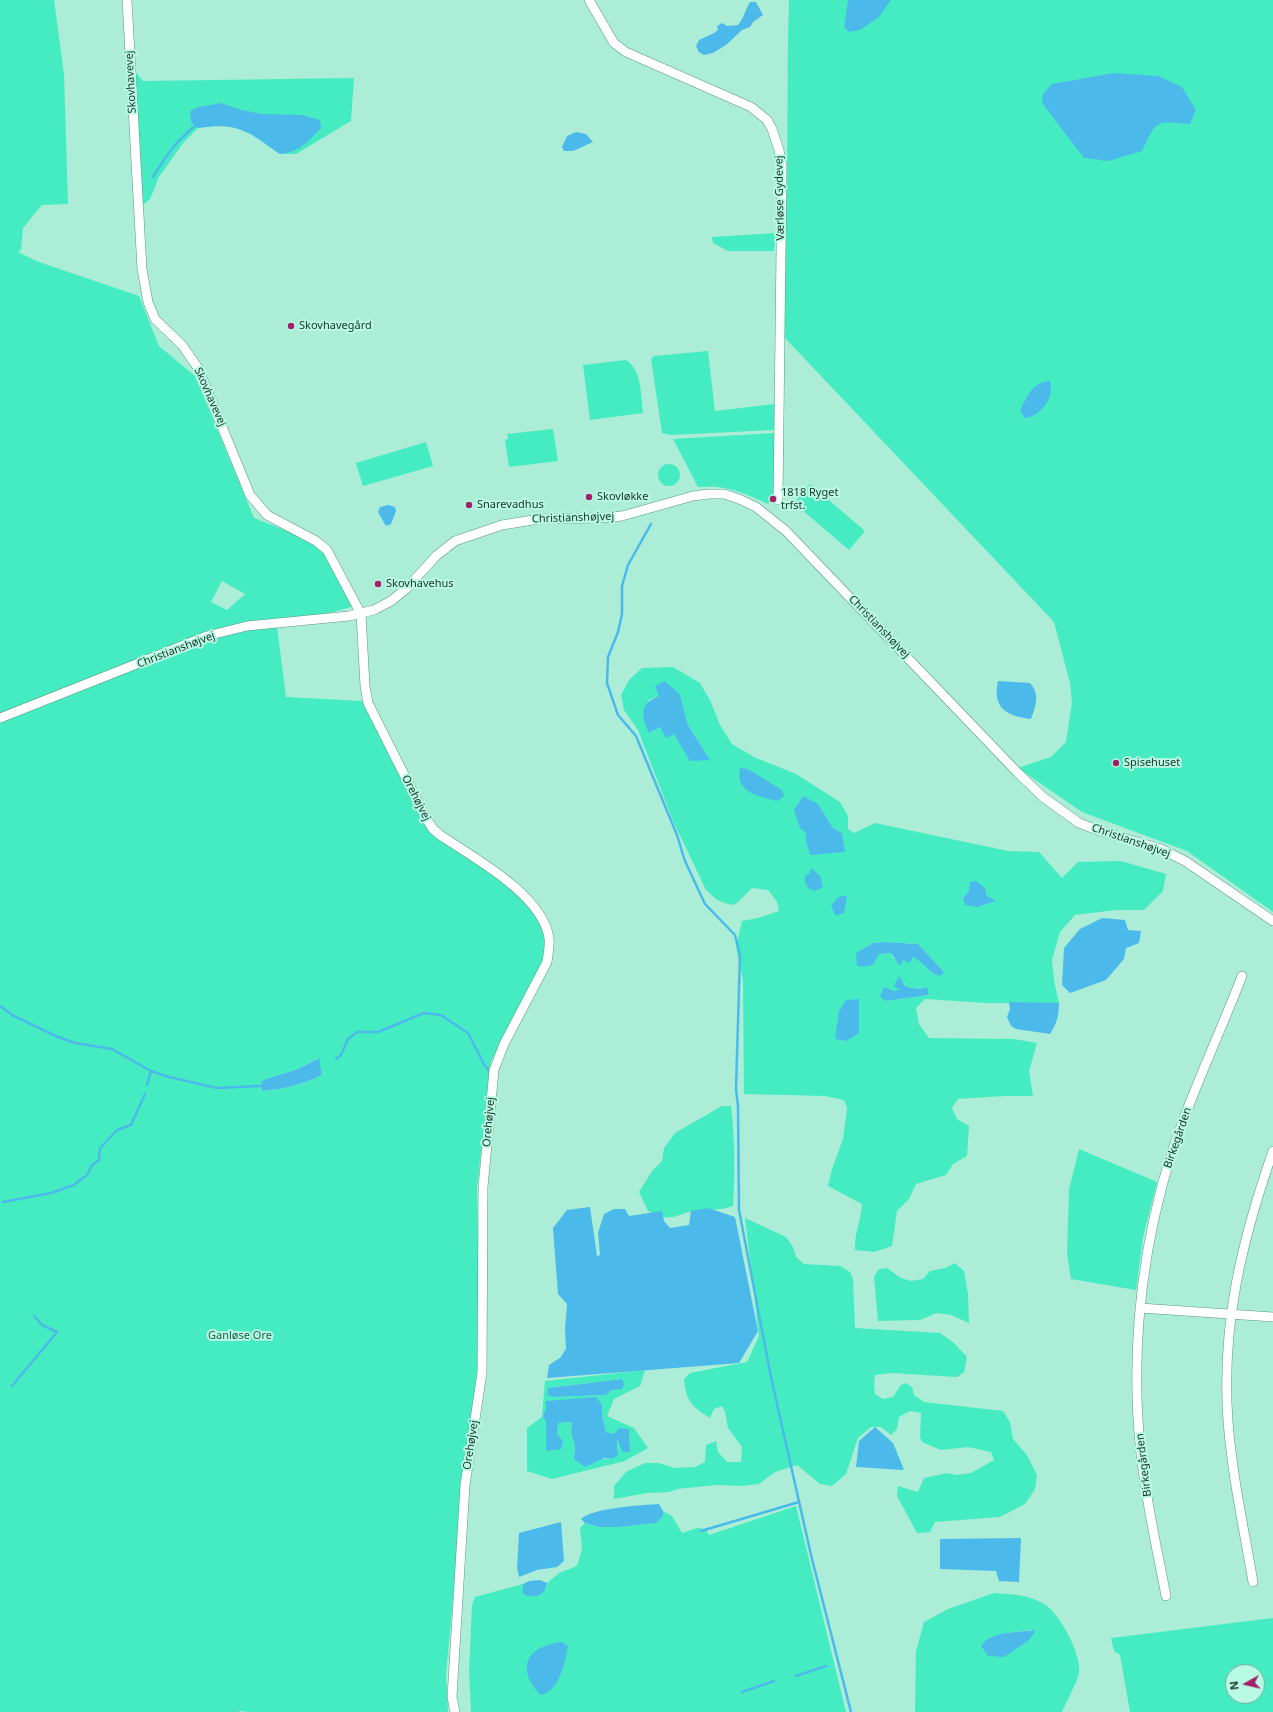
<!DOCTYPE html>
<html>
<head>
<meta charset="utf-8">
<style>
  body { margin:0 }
  #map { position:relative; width:1273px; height:1712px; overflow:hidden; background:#abedd6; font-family:"Noto Sans",sans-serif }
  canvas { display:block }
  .north { position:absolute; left:1225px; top:1664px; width:40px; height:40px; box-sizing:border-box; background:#b8fae3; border:1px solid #78aa99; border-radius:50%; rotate:262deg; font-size:11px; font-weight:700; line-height:16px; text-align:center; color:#19332b }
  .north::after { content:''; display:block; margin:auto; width:14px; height:18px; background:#a31e6b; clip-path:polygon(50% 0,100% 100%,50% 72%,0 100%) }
</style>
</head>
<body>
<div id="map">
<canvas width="1273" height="1712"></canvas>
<div class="north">N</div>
</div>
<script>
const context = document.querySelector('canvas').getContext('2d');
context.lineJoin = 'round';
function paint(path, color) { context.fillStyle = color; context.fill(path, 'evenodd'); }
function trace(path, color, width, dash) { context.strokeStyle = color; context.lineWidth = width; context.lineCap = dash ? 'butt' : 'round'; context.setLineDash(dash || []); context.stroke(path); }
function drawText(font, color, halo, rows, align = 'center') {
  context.font = font + ' "Noto Sans",sans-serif'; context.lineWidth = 4; context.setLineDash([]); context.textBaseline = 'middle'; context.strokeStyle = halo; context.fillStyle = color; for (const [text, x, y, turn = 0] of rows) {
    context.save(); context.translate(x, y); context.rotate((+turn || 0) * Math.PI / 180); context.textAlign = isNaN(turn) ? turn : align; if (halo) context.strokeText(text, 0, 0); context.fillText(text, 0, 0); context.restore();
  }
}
paint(new Path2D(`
  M0,0H54L64,74L68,204L42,205L23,228L21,250L18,252L39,262L139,296L159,346L195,376L254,518L320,544L355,606L277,627L286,697L363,701L437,835L513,887L542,919L547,939L545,962L491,1061L477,1187L480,1344L465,1471L446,1674L448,1712H245L244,1711L235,1712H0ZM222,581L245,594L227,610L211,602ZM318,1058L322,1075C304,1084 283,1089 263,1091L260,1086L263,1080L298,1069Z
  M789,0H1273V912L1187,851L1082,812L1018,768L1051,757L1066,742L1072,702L1070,683L1054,622L785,338L784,257L787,191L788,39Z
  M135,71L143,81L354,78L351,121L296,154H280L251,134L235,127L220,125L198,128L183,143L159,177L150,199L143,205Z
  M776,233L774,251H728L713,243L712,237Z
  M708,351L715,411L774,404V430L671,435L662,433L651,359L654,356Z
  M626,360C642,370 641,396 643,413L590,420L583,365Z
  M553,429L558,461L509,467L505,440L508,439L507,434Z
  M774,433V491L768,504C745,493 724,484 698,487L673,439Z
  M426,442L433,466L363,486L356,463Z
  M658 475a11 11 0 1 1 22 0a11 11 0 1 1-22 0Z
  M810,484L865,531L849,550L794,503Z
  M673,667L700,683L710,700L720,725L732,744L754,757L796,774L840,802L848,816V829L854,833L875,823L1008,851L1039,852L1062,878L1078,862L1121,861L1166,874L1163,891L1144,910H1116L1075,915L1060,932L1052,960L1054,981L1059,1003H986L925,999L916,1008L919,1024L929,1038L1014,1039L1037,1043L1029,1071L1033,1096H1004L958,1099L952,1108L957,1119L969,1126L967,1156L953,1164L946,1175L916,1184L909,1199L897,1211L892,1246L874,1252L855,1250C854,1234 861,1221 862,1204L828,1186L832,1169L843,1139L847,1108L844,1100L825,1096L744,1094L743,980L736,947L742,921L758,918L779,911L777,902L768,890L752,888L737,903L731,905L717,900L706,890L673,821L638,730L624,710L621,695L629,680L642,668ZM680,695L688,725L710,760L674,734L660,727L649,733V700L659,696ZM748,769L758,775L743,788ZM818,804L833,828L842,833L806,841V833ZM985,888L987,896L995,901L981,906L963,898L969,891ZM884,942L918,944L944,972L932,973L920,960L913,957L903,959H894L891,953L879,954L875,958L861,950L873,943ZM904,982L906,987L920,989L927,987L929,995L885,1001L894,992L901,990Z
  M722,1106H731C735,1139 735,1173 733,1206C720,1211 707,1209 693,1211C683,1213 674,1219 663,1217C658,1216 653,1213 648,1211L639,1192L652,1171L662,1161L664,1148L675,1133Z
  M1079,1149L1157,1182L1143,1237L1136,1290L1071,1279L1067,1254L1069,1190Z
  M745,1218L786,1237L793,1247L796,1257L804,1264L840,1266L850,1272L853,1279L855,1328L940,1333L954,1343L967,1357L964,1372L957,1377L891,1373L875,1375L874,1386L875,1394L883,1399L893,1397L901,1385L906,1383L912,1387L914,1395L924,1402L1003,1411L1010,1422L1013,1439L1027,1455L1037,1475L1035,1489L1025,1504L1000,1517L935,1522L930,1532L917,1533L897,1496L898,1486L918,1492L924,1478L947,1473L957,1475L971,1473L994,1460L991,1452L968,1447L941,1450L922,1442L920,1437L921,1413L910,1411L899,1417L897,1429L891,1435L881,1427H871L858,1438L846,1474L832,1486L820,1484L797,1465L775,1472L759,1484L742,1486L716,1485L677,1489L669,1492L647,1493L614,1499V1486L626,1472L645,1463H659L674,1468L695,1467L705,1462L706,1445L716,1441L718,1452L727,1462H741L742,1447L728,1428L725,1412L722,1406L714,1409L710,1418C692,1407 686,1401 684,1379L690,1373L747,1362L759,1336Z
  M955,1263L964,1271L968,1294L969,1323L951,1315L937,1313L920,1320L878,1321L874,1277L879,1269L887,1268L901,1278L911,1281L923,1279L930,1271L945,1268Z
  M645,1370L640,1386L614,1399L607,1416L634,1428L648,1448L625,1461L552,1479L527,1471V1428L542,1417L545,1381ZM622,1379V1389L612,1390L606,1395L553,1397L547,1395L548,1388L556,1387ZM546,1401L602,1405V1415L606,1432L614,1435L629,1429L630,1452L619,1439L617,1442L618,1448L612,1459H574L575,1446L571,1432L572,1422L558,1423L557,1434L563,1441L543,1416L546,1408Z
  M796,1506L846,1712H471L469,1671L472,1605L475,1597L523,1584V1594L546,1589L547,1583L559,1573L577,1566L582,1549L580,1528L585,1523L599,1527H620L655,1523L663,1516V1511L672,1516L682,1533L697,1528L706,1529L709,1535Z
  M994,1593C1011,1594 1030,1595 1044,1604C1060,1613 1082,1656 1079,1673C1077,1683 1066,1702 1062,1712H915L916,1651L924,1622L948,1609ZM1034,1630L1017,1649L991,1637L1011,1632Z
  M1273,1618V1712H1130L1120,1655L1114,1651L1111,1638ZM1233,1672H1257V1696H1233Z`), '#46ecc1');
paint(new Path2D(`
  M848,0H891L879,17L860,30L849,32L844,27Z
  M750,2H756L763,15L753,22L750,27L742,30L726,45L713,53L704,55L699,52L696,46L699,40L714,33L718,30L717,26L722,23L727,26L738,25C744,18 745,10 750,2Z
  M1114,73L1158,76L1182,87L1196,110L1190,124C1155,121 1157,119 1142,151L1108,161L1084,158L1042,103L1043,94L1052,84Z
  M221,103L241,110L262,114L302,115L320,120L321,128C307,143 301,151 280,154C248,131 238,122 198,128L191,122L190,111L199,107Z
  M576,132L586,134L593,142L573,151H564L562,147L567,136Z
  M1050,381C1051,384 1051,388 1051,391C1050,403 1037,417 1025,418L1020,411C1027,396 1032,382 1050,381Z
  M388,505L395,507L396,511L391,524L386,526L378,512L380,507Z
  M665,681L680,695L688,725L710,760L690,761L674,734L666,738L660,727L649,733C641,716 639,704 659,696L655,686Z
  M998,681L1030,683C1040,694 1036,706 1031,719C1006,716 992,708 998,681Z
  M740,768L748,769L782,790L784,796L777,801C758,796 735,793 740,768Z
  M803,796L818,804L833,828L842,833L845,852L810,855L806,841V833L800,828L794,810Z
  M811,868L820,876L823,887L815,891L809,889L805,882V876L810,873Z
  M976,881L985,888L987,896L996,901L977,907L965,905L963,898L969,891L970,882Z
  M842,896H847L844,913L836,916L831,906L837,898Z
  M1102,918L1125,920L1128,930L1141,931L1139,943L1126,948L1124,959L1106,980L1070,993L1062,985L1064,948L1080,929Z
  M884,942L918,944L944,972L940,976C927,972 925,963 913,957L910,963L903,960L900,966L891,953L879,954L873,965L862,967L857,965L856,953L873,943Z
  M899,976L906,987L920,989L927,987L929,995L885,1001L880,996L884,987L894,991L900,990L894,986Z
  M859,999V1033L846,1041L835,1039L839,1011L846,1000Z
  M1009,1002L1059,1003C1059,1015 1057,1023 1050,1034L1016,1029L1011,1026L1007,1017L1010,1009Z
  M319,1058L322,1075C304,1084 283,1089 263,1091L260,1086L263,1080L298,1069Z
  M590,1207L597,1256L600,1255L598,1233L604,1214L614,1209H625L629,1216L662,1211L664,1221L670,1228L689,1225L691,1211L708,1208L735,1217L758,1331L739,1363L547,1378L549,1365L560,1358L566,1349L565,1330L567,1304L558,1294L553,1228L567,1210Z
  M622,1379L624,1384L622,1389L612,1390L606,1395L553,1397L547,1395L548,1388Z
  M596,1397L602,1405V1415L606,1432L614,1434L619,1428L629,1429L630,1452H622L618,1440L617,1442L618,1455L612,1459L604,1458L585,1467L574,1459L575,1446L571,1432L572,1422L558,1423L557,1434L563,1441L561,1449L546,1451V1422L543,1416L546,1408V1401Z
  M875,1427L893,1443L904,1470L856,1467L859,1441Z
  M659,1504L663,1511V1516L656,1523L620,1527H599L585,1523L581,1519C592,1508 642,1505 659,1504Z
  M561,1522L564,1561L557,1567L537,1570L519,1577L517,1568L519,1533Z
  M1021,1538L1019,1582L999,1581L996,1571L940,1569V1539Z
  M540,1580L547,1583C545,1596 535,1599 523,1594V1584L529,1581Z
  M1034,1630L1035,1632L1028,1641L1004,1657L988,1656L981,1646C992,1630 1017,1633 1034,1630Z
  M562,1642L568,1646C565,1663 559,1692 540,1695C536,1689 530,1683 528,1676C522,1652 542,1645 562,1642Z`), '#4bbaeb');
trace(new Path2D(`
  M153,177C166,156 176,141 195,126
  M651,524L628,565L622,586V614L618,632L608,657L607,683L618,715L636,736L677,835L685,861L705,904L735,935L740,955L736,1089L738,1106L739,1210L771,1377L811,1555L851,1712
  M0,1006L14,1016L58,1037L75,1043L112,1049L151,1071L169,1077L217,1088L260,1086
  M336,1059L341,1055L348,1039L357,1032H378L424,1013L441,1015L468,1033L485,1066L490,1071
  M147,1085L151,1071
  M3,1202L51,1193L74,1185L87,1175L92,1165L99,1160L100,1148L117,1130L131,1125L145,1094
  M12,1386L57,1332L42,1325L34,1316
  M701,1531L799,1502
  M796,1676L826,1666
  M742,1692L774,1681`), '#4bbaeb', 2.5);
const minor = new Path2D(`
  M127,0L142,269L148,302L155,319L182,345L198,368L250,495L267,515L316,541L327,550L361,614L365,686L368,703L426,818L433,829L440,835C474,858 542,894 549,938C550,946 548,954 547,962L504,1044L494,1070L483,1187L482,1373L465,1485L452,1697L455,1712
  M589,0L614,43L626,52L751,107L767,120L772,129L779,150L782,167L778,500
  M0,718L207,636L247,626L349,616L374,610L391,601L407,588L436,556L455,541L502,525L539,519L600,518L622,516L693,496L709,494H724L739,499L756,507L786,531L1018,773L1043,797L1079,823L1100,831L1161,849L1185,861L1273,921
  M1140,1308L1273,1317
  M1253,1582C1244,1529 1232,1475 1228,1421C1221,1325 1242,1240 1273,1151
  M1166,1596C1157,1549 1146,1501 1141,1454C1131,1365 1139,1272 1162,1186C1181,1114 1215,1046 1242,976`);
trace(minor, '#599884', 10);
trace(minor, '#fff', 9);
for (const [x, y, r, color] of [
  [291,326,4,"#a31e6b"],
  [589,497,4,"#a31e6b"],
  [773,499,4,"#a31e6b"],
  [469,505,4,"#a31e6b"],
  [378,584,4,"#a31e6b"],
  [1116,763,4,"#a31e6b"]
]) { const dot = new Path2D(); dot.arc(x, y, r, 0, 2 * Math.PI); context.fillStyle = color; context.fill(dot); trace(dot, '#b8fae3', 1.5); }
drawText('11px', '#19332b', '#b8fae3', [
  ["Skovhavevej",131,82,-93],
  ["Værløse Gydevej",780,198,-91],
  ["Skovhavevej",210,397,66],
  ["Christianshøjvej",573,518,-2],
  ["Christianshøjvej",879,627,46],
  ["Christianshøjvej",176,650,-21],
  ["Orehøjvej",416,798,63],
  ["Christianshøjvej",1131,841,19],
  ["Orehøjvej",489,1122,-85],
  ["Birkegården",1178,1138,-71],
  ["Orehøjvej",471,1445,-81],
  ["Birkegården",1144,1465,-97]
]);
drawText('11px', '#19332b', '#b8fae3', [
  ["Skovhavegård",299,326],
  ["1818 Ryget",781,493],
  ["trfst.",781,506],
  ["Skovløkke",597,497],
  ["Snarevadhus",477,505],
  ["Skovhavehus",386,584],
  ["Spisehuset",1124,763]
], 'left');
drawText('11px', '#195c4a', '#b8fae3', [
  ["Ganløse Ore",240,1336]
]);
</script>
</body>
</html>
